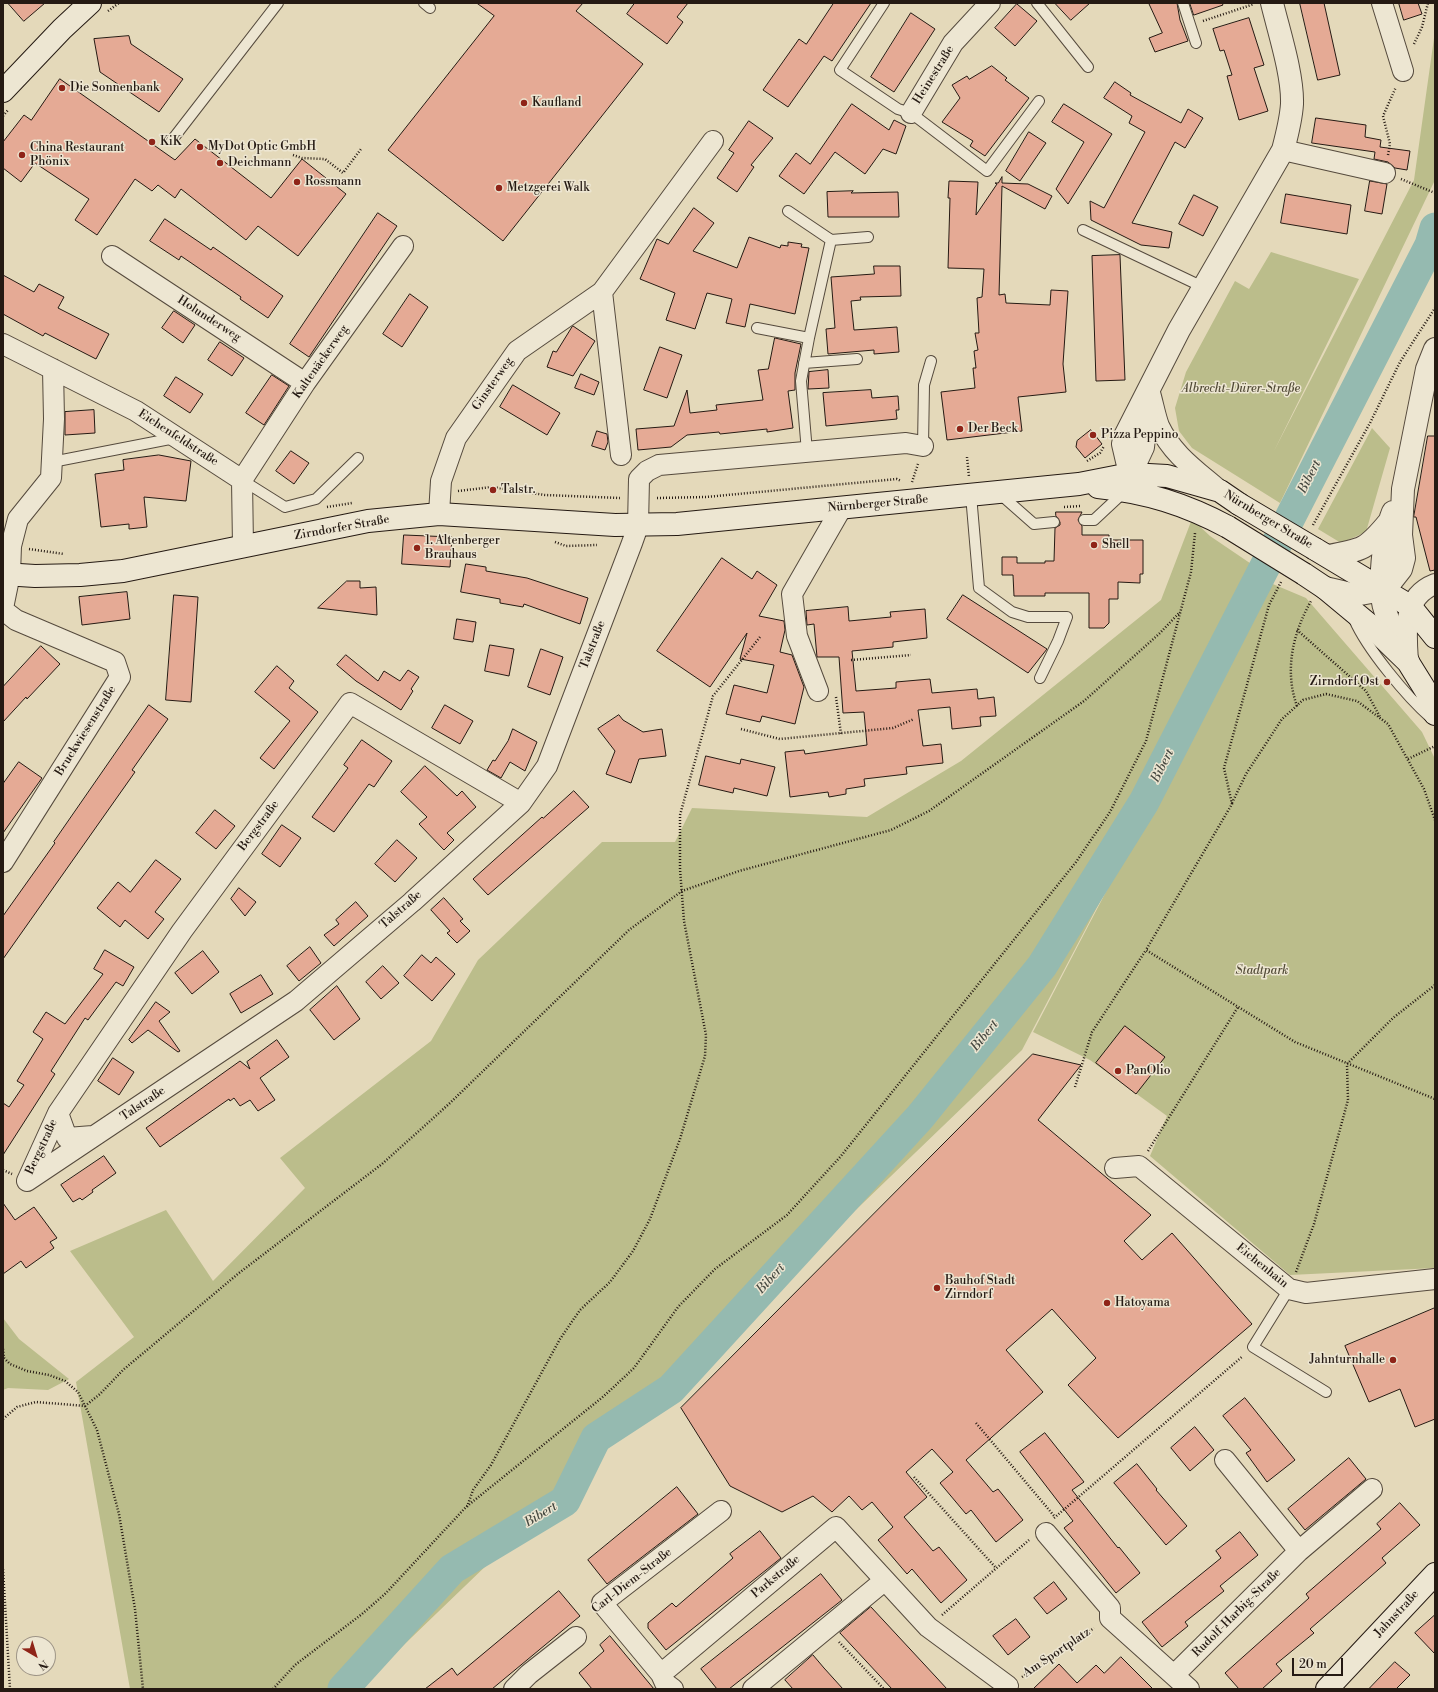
<!DOCTYPE html>
<html>
<head>
<meta charset="utf-8">
<style>
  body { margin:0 }
  #map { position:relative; width:1438px; height:1692px; overflow:hidden; background:#e4d9ba; font-family:"Libre Bodoni",serif }
  canvas { display:block }
  .frame { position:absolute; inset:0; border:4px solid #251a13; pointer-events:none }
  .north { position:absolute; left:16px; top:1636px; width:40px; height:40px; box-sizing:border-box; background:#ede6d2; border:1px solid #9d9486; border-radius:50%; rotate:142deg; font-size:11px; font-weight:700; line-height:16px; text-align:center; color:#251a13 }
  .north::after { content:''; display:block; margin:auto; width:14px; height:18px; background:#8f2418; clip-path:polygon(50% 0,100% 100%,50% 72%,0 100%) }
  .scale { position:absolute; left:1292px; top:1658px; width:51px; height:18px; box-sizing:border-box; border:2px solid #251a13; border-top:0; padding-left:5px; font-size:12px; line-height:14px; white-space:nowrap; color:#251a13; -webkit-text-stroke:3px #ede6d2; paint-order:stroke }
</style>
</head>
<body>
<div id="map">
<canvas width="1438" height="1692"></canvas>
<div class="frame"></div>
<div class="north">N</div>
<div class="scale">20 m</div>
</div>
<script>
const context = document.querySelector('canvas').getContext('2d');
context.lineJoin = 'round';
function paint(path, color) { context.fillStyle = color; context.fill(path, 'evenodd'); }
function trace(path, color, width, dash) { context.strokeStyle = color; context.lineWidth = width; context.lineCap = dash ? 'butt' : 'round'; context.setLineDash(dash || []); context.stroke(path); }
function drawText(font, color, halo, rows, align = 'center') {
  context.font = font + ' "Libre Bodoni",serif'; context.lineWidth = 3; context.setLineDash([]); context.textBaseline = 'middle'; context.strokeStyle = halo; context.fillStyle = color; for (const [text, x, y, turn = 0] of rows) {
    context.save(); context.translate(x, y); context.rotate((+turn || 0) * Math.PI / 180); context.textAlign = isNaN(turn) ? turn : align; if (halo) context.strokeText(text, 0, 0); context.fillText(text, 0, 0); context.restore();
  }
}
paint(new Path2D(`
  M1435,31V180L1280,503L1192,448L1179,431L1175,408L1186,372L1235,281L1249,289L1271,252L1359,279L1274,451L1414,180Z
  M1372,428L1390,448L1366,532L1341,543L1318,529Z
  M1192,519L1210,536L1269,576L1268,582L1306,598L1422,732L1435,759V1268L1290,1275L1150,1156L1167,1116L1090,1060L1033,1032L1198,715L1022,1050L358,1689H130L76,1382L134,1337L70,1251L166,1210L213,1281L305,1188L280,1158L431,1041L478,960L602,842H675L692,808L867,817L961,761L1161,600Z
  M3,1318L19,1339L69,1379L48,1390L8,1388L3,1390Z`), '#bbbd8b');
trace(new Path2D(`
  M343,1689L452,1569L565,1501L596,1438L671,1389L920,1117L1042,966L1144,802L1430,245L1435,228`), '#95bab0', 31);
const building = new Path2D(`
  M8,3H45L24,21Z
  M477,3H583L576,11L643,64L503,241L388,150L494,16Z
  M635,3H688L677,17L683,22L667,44L627,14Z
  M834,3H871L832,61L824,56L788,107L763,90L799,39L806,44Z
  M1055,3H1090L1071,20Z
  M1149,3H1177L1180,20L1188,41L1155,52L1149,38L1162,33Z
  M1190,3H1222L1223,5L1194,15Z
  M1300,3H1324L1340,75L1318,80Z
  M1399,3H1418L1422,14L1404,20Z
  M1017,4L1037,21L1015,46L995,28Z
  M911,13L935,29L894,92L871,77Z
  M1249,18L1264,65L1254,68L1268,111L1239,120L1227,76L1232,75L1224,50L1220,51L1213,29Z
  M129,36L131,44L183,79L159,112L100,72L94,39Z
  M992,66L1007,78L1005,80L1029,98L985,156L970,146L973,141L942,122L960,98L952,85L967,76L969,79Z
  M60,79L175,160L195,139L271,198L302,159L346,194L298,256L258,226L246,240L181,189L175,198L158,185L152,191L135,179L97,235L75,220L89,199L35,163L21,182L3,168V142L24,115L31,120Z
  M1115,82L1131,93L1130,95L1181,123L1188,109L1203,118L1185,148L1175,142L1132,223L1172,232L1169,248L1141,245L1091,220L1090,201L1104,208L1145,132L1129,123L1132,116L1104,98Z
  M852,104L889,130L894,120L906,126L896,154L883,149L865,174L835,152L804,194L779,176L796,153L810,164Z
  M1064,104L1112,134L1068,204L1056,189L1084,142L1052,122Z
  M1316,118L1366,125L1365,137L1381,140L1380,147L1410,151L1407,170L1395,168L1388,162L1374,159L1375,152L1312,143Z
  M749,121L773,138L751,165L754,167L737,192L717,178L734,153L729,150Z
  M1029,132L1046,143L1020,181L1006,171Z
  M1002,177V183L1028,184L1052,196L1045,209L1002,186L999,295L1005,294L1006,303L1050,305L1051,290L1068,291L1063,364L1066,392L1018,397L1022,431L947,440L941,392L975,388L973,368H976L974,351L978,350L975,333H979L977,298L982,297L984,269L948,268L950,198H948L949,181L978,182L976,215L997,184L995,183H998Z
  M1370,181L1387,184L1382,214L1365,211Z
  M853,191L851,193L898,192L899,217H828L827,192Z
  M1286,194L1351,205L1347,234L1281,223Z
  M1194,195L1218,207L1203,236L1179,224Z
  M694,208L714,223L693,251L737,268L749,237L780,248L781,245L788,246V242L802,244L801,247L809,248L795,314L750,304L745,327L726,323L732,299L707,293L695,329L666,320L675,293L640,279L657,239L668,244Z
  M378,213L397,226L309,357L290,344Z
  M165,219L211,250L213,247L283,296L268,318L240,299L241,297L181,256L179,260L150,241Z
  M1120,255L1125,380L1096,381L1092,256Z
  M874,266H900L901,296L860,297L861,300L851,301L854,330L897,327L899,352L874,354V350L828,354L826,329L835,328L831,277L874,274Z
  M3,275L34,292L39,284L64,297L58,308L109,334L96,359L45,333L43,336L3,314Z
  M410,294L428,307L402,347L383,334Z
  M174,311L195,325L183,343L162,328Z
  M573,326L595,341L573,376L547,367L553,351L556,352Z
  M775,338L801,344L795,373V390L788,391L793,428L767,432V429L720,434L719,432L687,435L671,447L638,450L636,429L674,426L687,390L690,413L717,410L716,405L763,400L758,370L768,369Z
  M220,342L244,358L232,376L208,360Z
  M660,347L682,355L667,398L644,390Z
  M828,370L829,388L808,389L809,372Z
  M581,374L599,382L594,395L575,388Z
  M272,375L289,386L264,425L246,413Z
  M176,377L203,394L190,413L164,396Z
  M513,385L560,413L547,435L500,407Z
  M871,390L872,398L898,396L899,410H896L897,419L826,426L823,393Z
  M94,410L95,433L65,435V412Z
  M1091,430L1102,444L1085,458L1076,447L1077,441Z
  M597,431L607,434L608,442L605,450L592,446Z
  M1428,436H1435V570L1430,571L1416,517H1414Z
  M291,451L309,463L294,484L276,471Z
  M159,455L191,461L186,501L144,497L147,527L129,529V524L101,527L95,474L124,470L123,460Z
  M1056,512H1082L1078,520L1082,526V535H1109V540H1143V574H1140V583L1118,582V599H1109V623L1104,628H1089V593H1045V596H1014L1013,575H1002V557H1017V563H1045V561H1054L1055,528L1060,525V522L1056,516Z
  M404,535L452,537L450,567L402,564Z
  M722,558L752,579L757,571L777,585L759,616L784,621L785,630L780,652L792,655L804,687L795,724L762,716L760,722L726,714L734,685L767,693L774,665L740,659L747,633L710,687L657,651Z
  M466,564L486,567V571L527,578L588,598L580,624L524,604L523,607L500,603V599L461,592Z
  M347,581H360V588L376,587L377,615L318,608Z
  M127,592L130,619L82,625L79,597Z
  M174,595L198,597L191,702L166,700Z
  M963,595L1047,649L1028,673L947,619Z
  M848,607L849,621L891,617L890,612L925,609L927,638L893,642V647L852,651L856,691L896,688V682L930,679L932,693L977,689L978,699L994,697L996,716L980,717L981,726L952,729L950,707L918,710L923,746L941,744L943,763L906,767L907,774L864,779L865,786L846,789V794L829,797L828,792L790,797L785,752L804,750L805,754L867,745L864,712L843,713L839,657H817L814,624L807,625L806,611Z
  M457,619L476,622L473,642L454,639Z
  M490,645L514,649L509,676L485,671Z
  M41,646L60,664L27,699L26,697L3,722V687Z
  M541,649L563,657L550,695L528,687Z
  M346,655L378,681L384,671L400,681L408,670L419,677L411,689L413,691L401,710L356,681L337,665Z
  M277,666L294,681L289,688L318,712L274,769L260,758L290,721L255,692Z
  M149,705L168,719L132,770L135,772L3,959V916L55,843L54,842Z
  M445,705L473,721L460,744L432,728Z
  M619,715L623,720L643,732L662,729L666,756L639,759L631,783L606,774L615,751L598,729Z
  M513,729L537,742L525,771L510,762L501,778L487,770L493,760L495,761L508,741Z
  M362,740L392,761L374,787L369,784L334,832L312,817L348,768L344,765Z
  M706,756L740,764L741,759L775,767L767,796L734,788L733,793L699,785Z
  M19,762L42,778L3,833V784Z
  M425,766L457,796L462,791L476,807L447,833L454,840L444,850L419,824L427,817L401,792Z
  M574,791L589,807L488,895L473,879L542,817L543,818Z
  M215,810L235,826L216,849L196,833Z
  M282,825L301,838L280,867L262,854Z
  M397,840L417,858L395,882L375,864Z
  M156,860L181,879L155,912L164,919L148,939L125,920L120,927L97,908L118,882L130,892Z
  M239,888L256,902L245,916L231,899Z
  M444,898L463,919L460,921L470,931L457,943L447,933L450,931L431,910Z
  M356,902L368,916L334,946L324,935L339,924L336,920Z
  M310,947L321,963L299,981L287,966Z
  M105,950L134,967L123,986L116,982L88,1020L85,1018L51,1071L55,1074L3,1155V1103L9,1107L24,1085L17,1081L43,1039L33,1032L46,1012L65,1024L103,974L94,969Z
  M203,951L219,972L192,994L175,973Z
  M422,955L431,963L436,957L455,974L432,1001L404,976Z
  M383,966L399,983L381,999L366,982Z
  M261,975L273,994L241,1013L230,994Z
  M337,986L360,1019L334,1040L310,1010Z
  M156,1002L170,1012L159,1021L180,1051L178,1052L148,1030L132,1043L129,1040Z
  M1125,1026L1165,1057L1136,1094L1096,1063Z
  M277,1040L289,1057L260,1078L275,1100L258,1111L250,1100L240,1106L234,1098L230,1101L229,1099L160,1147L146,1128L240,1061L250,1069L247,1062Z
  M1033,1054L1081,1065L1038,1120L1151,1215L1124,1241L1142,1260L1172,1233L1252,1324L1118,1438L1068,1385L1096,1358L1052,1309L1006,1350L1043,1392L966,1460L993,1492L998,1489L1023,1520L996,1542L971,1510L966,1514L940,1483L953,1472L932,1449L906,1472L927,1497L904,1517L933,1551L939,1547L967,1580L941,1603L912,1569L907,1574L878,1540L893,1527L872,1502L862,1510L849,1496L832,1512L813,1496L782,1512L730,1486L681,1408Z
  M113,1058L134,1072L119,1095L98,1081Z
  M104,1156L116,1173L92,1190L93,1192L82,1200L80,1198L73,1202L61,1185Z
  M3,1203L15,1220L34,1207L57,1238L50,1242L54,1248L26,1268L21,1261L3,1274Z
  M1435,1308V1419L1415,1427L1400,1389L1369,1402L1345,1346Z
  M1245,1398L1295,1460L1267,1482L1246,1453L1251,1450L1223,1416Z
  M1195,1427L1214,1450L1190,1471L1171,1448Z
  M1045,1433L1084,1482L1072,1490L1118,1548L1119,1547L1140,1573L1116,1593L1064,1528L1073,1521L1020,1452Z
  M1349,1458L1366,1479L1305,1530L1288,1509Z
  M1137,1464L1157,1489L1156,1490L1187,1526L1166,1545L1114,1483Z
  M677,1487L698,1514L607,1584L588,1560Z
  M1400,1503L1420,1525L1382,1558L1386,1563L1310,1629L1314,1633L1276,1664L1282,1671L1262,1689H1239L1225,1673L1309,1598L1306,1594L1381,1529L1377,1524Z
  M760,1531L781,1558L666,1650L648,1628V1623L672,1603L676,1607L733,1558L730,1554Z
  M1240,1532L1258,1555L1220,1586L1224,1591L1185,1622L1188,1626L1162,1647L1142,1622L1221,1558L1216,1551Z
  M821,1574L842,1600L729,1689H717L701,1669Z
  M1054,1582L1067,1599L1047,1614L1034,1598Z
  M559,1591L580,1616L492,1689H425L452,1668L457,1675Z
  M871,1607L936,1677L947,1689H892L840,1633Z
  M1435,1615V1654L1415,1633Z
  M1016,1619L1030,1637L1008,1655L993,1636Z
  M610,1636L654,1689H592L579,1673L604,1651L600,1645Z
  M813,1655L824,1668L843,1689H793L785,1680Z
  M1121,1657L1153,1689H1033L1059,1664L1077,1683L1096,1665L1104,1673Z
  M1395,1662L1410,1675L1396,1689H1369Z`);
paint(building, '#e5aa95');
trace(building, '#251a13', 1);
const service = new Path2D(`
  M424,3L430,8
  M884,3L840,70L898,109L911,113L987,171L1039,101
  M1037,3L1088,67
  M1183,3L1196,43
  M172,140L278,3
  M788,211L831,240L868,237
  M1083,230L1203,287
  M757,328L809,338
  M804,363L857,359
  M923,446L924,385L931,361
  M807,452L801,381L809,338L831,240
  M52,462L175,438
  M242,480L285,507L316,499L358,458
  M1000,494L1034,524L1054,522
  M971,495L979,588L1012,612L1028,617H1067L1058,641L1040,678
  M1084,520H1094L1124,492
  M1354,619C1367,649 1407,697 1431,718
  M1289,1289L1253,1347L1326,1392`);
const minor = new Path2D(`
  M1382,3L1403,71
  M911,113L953,43L990,3
  M1283,150L1385,173
  M112,256L305,383
  M602,292L621,455
  M3,344L136,411L242,480L243,546
  M1150,393C1153,403 1155,415 1159,426C1172,454 1197,471 1220,491
  M242,480L305,383L403,246
  M439,514L441,481L456,438L517,351L602,292L713,141
  M3,608L10,574L11,546L18,519L51,478L54,419L53,369
  M3,610L16,620L115,662L120,677L3,862
  M1408,661C1406,632 1402,597 1435,584
  M818,691L797,636L792,594L842,507
  M58,1113L67,1138L93,1136
  M1115,1168L1139,1166L1289,1289L1306,1293L1435,1279
  M27,1181L296,1001L412,902L521,803L547,766L632,543L638,526L639,479L647,471L659,465L906,443L923,446
  M27,1181L58,1113L182,931L350,703L521,803
  M1225,1460L1299,1551
  M1046,1533L1110,1608V1618L1189,1689
  M661,1674L836,1527L928,1627L1008,1686L1006,1689
  M1174,1675L1299,1551L1372,1489
  M514,1689L529,1674L576,1637
  M673,1689L665,1683L661,1674L602,1603L721,1511
  M753,1689L884,1581`);
const tertiary = new Path2D(`
  M1130,474L1123,444L1125,436L1179,330L1283,150C1287,135 1291,120 1292,104C1293,75 1279,32 1272,3
  M1128,479L1143,447L1148,402
  M1393,512C1384,534 1377,588 1385,610C1390,628 1400,645 1408,661
  M1328,556C1363,550 1367,549 1389,522
  M1325,588L1355,595L1371,592L1383,589L1390,583L1401,569L1404,558L1401,535L1403,489L1427,369L1435,349`);
const secondary = new Path2D(`
  M3,91L62,29L90,3
  M1098,487C1146,492 1185,504 1228,527
  M1315,549L1410,606L1435,637
  M3,574L35,576L80,575L123,571L368,521L439,514L615,525L677,524L1079,484L1130,474L1167,476L1220,491L1239,504
  M1304,574L1325,588L1372,627L1408,662L1426,691L1435,714
  M1327,1689L1435,1574`);
trace(service, '#554a3d', 12);
trace(minor, '#554a3d', 22);
trace(tertiary, '#554a3d', 24);
trace(secondary, '#251a13', 24);
trace(new Path2D(`
  M108,11L119,3
  M1203,21L1254,4
  M1414,44L1422,27L1428,3
  M3,116L8,110
  M293,155L302,158L325,159L343,173L361,149
  M1388,155L1390,144L1383,116L1396,87
  M1401,179L1435,193
  M967,457L969,477
  M1087,461L1100,453L1104,446
  M912,482L918,464
  M458,491L492,487L545,495L620,498
  M657,498L706,497L897,479L901,481
  M327,507L352,503
  M1064,507L1081,506
  M1313,525L1370,423L1400,362L1435,308
  M555,542L566,546L597,545
  M29,549L64,554
  M1281,582L1269,605L1224,768L1232,804L1146,950L1295,1042L1435,1099
  M1297,630L1366,691L1380,717
  M851,660L911,655
  M836,697L841,734
  M1297,706C1284,670 1293,633 1311,601
  M741,729L780,739L893,728L914,719
  M1408,759L1435,746
  M1232,803L1246,774L1282,719L1303,700L1326,694L1357,701L1388,724L1424,789L1435,820
  M1075,1087L1092,1032L1146,950
  M1148,1151L1238,1007
  M3,1170L12,1174
  M1296,1272L1314,1224L1348,1100L1347,1064L1393,1018L1435,985
  M3,1349L4,1358L10,1364L27,1371L49,1375L65,1381L78,1392L97,1430L119,1514L135,1609L143,1689
  M3,1419L17,1407L36,1402L85,1406L100,1394L123,1370L239,1273L382,1164L450,1103L629,930L682,891L739,871L891,830L929,811L1084,701L1160,633L1180,612
  M976,1423L1055,1517
  M914,1477L996,1568
  M467,1507L473,1490L491,1465L560,1339L580,1310L610,1282L633,1251L650,1219L680,1139L705,1056L706,1035L684,921L680,869V815L713,696L760,637
  M1054,1518L1243,1356
  M3,1569L10,1689
  M942,1615L1029,1540
  M839,1642L884,1689
  M1022,1677L1094,1628
  M273,1689L295,1665L362,1614L386,1593L466,1507L604,1396L634,1368L678,1307L715,1269L787,1215L841,1156L1076,862L1110,812L1146,741L1191,572L1195,533`), '#251a13', 2.5, [1, 2]);
trace(service, '#ede6d2', 10);
trace(minor, '#ede6d2', 20);
trace(tertiary, '#ede6d2', 22);
trace(secondary, '#ede6d2', 22);
const secondaryBridge = new Path2D(`
  M1239,504L1315,549
  M1228,527L1304,574`);
trace(secondaryBridge, '#251a13', 24, []);
trace(secondaryBridge, '#ede6d2', 22);
for (const [x, y, r, color] of [
  [62,88,4,"#8f2418"],
  [524,103,4,"#8f2418"],
  [152,142,4,"#8f2418"],
  [200,147,4,"#8f2418"],
  [22,155,4,"#8f2418"],
  [220,163,4,"#8f2418"],
  [297,182,4,"#8f2418"],
  [499,188,4,"#8f2418"],
  [960,429,4,"#8f2418"],
  [1093,435,4,"#8f2418"],
  [493,490,4,"#8f2418"],
  [1094,545,4,"#8f2418"],
  [417,548,4,"#8f2418"],
  [1387,682,4,"#8f2418"],
  [1118,1071,4,"#8f2418"],
  [937,1288,4,"#8f2418"],
  [1107,1303,4,"#8f2418"],
  [1393,1360,4,"#8f2418"]
]) { const dot = new Path2D(); dot.arc(x, y, r, 0, 2 * Math.PI); context.fillStyle = color; context.fill(dot); trace(dot, '#ede6d2', 1.5); }
drawText('12px', '#251a13', '#ede6d2', [
  ["Heinestraße",934,75,-58],
  ["Holunderweg",209,319,33],
  ["Kaltenäckerweg",321,362,-55],
  ["Ginsterweg",493,384,-55],
  ["Eichenfeldstraße",178,438,33],
  ["Nürnberger Straße",878,504,-5],
  ["Nürnberger Straße",1268,520,31],
  ["Zirndorfer Straße",342,528,-10],
  ["Talstraße",593,645,-69],
  ["Bruckwiesenstraße",86,731,-58],
  ["Bergstraße",259,826,-53],
  ["Talstraße",401,910,-41],
  ["Talstraße",143,1104,-34],
  ["Bergstraße",42,1147,-65],
  ["Eichenhain",1262,1266,39],
  ["Parkstraße",776,1577,-40],
  ["Carl-Diem-Straße",632,1581,-38],
  ["Rudolf-Harbig-Straße",1237,1613,-45],
  ["Jahnstraße",1397,1614,-47],
  ["Am Sportplatz",1057,1653,-34]
]);
drawText('12px', '#251a13', '#ede6d2', [
  ["Die Sonnenbank",70,88],
  ["Kaufland",532,103],
  ["KiK",160,142],
  ["MyDot Optic GmbH",208,147],
  ["China Restaurant",30,148],
  ["Phönix",30,162],
  ["Deichmann",228,163],
  ["Rossmann",305,182],
  ["Metzgerei Walk",507,188],
  ["Der Beck",968,429],
  ["Pizza Peppino",1101,435],
  ["Talstr.",501,490],
  ["1. Altenberger",425,541],
  ["Brauhaus",425,555],
  ["Shell",1102,545],
  ["Zirndorf Ost",1379,682,"right"],
  ["PanOlio",1126,1071],
  ["Bauhof Stadt",945,1281],
  ["Zirndorf",945,1295],
  ["Hatoyama",1115,1303],
  ["Jahnturnhalle",1385,1360,"right"]
], 'left');
drawText('italic 12px', '#524b37', '#ede6d2', [
  ["Albrecht-Dürer-Straße",1241,389],
  ["Stadtpark",1262,971]
]);
drawText('italic 13px', '#474a42', '#ede6d2', [
  ["Bibert",1310,477,-63],
  ["Bibert",1163,766,-63],
  ["Bibert",985,1036,-51],
  ["Bibert",771,1279,-48],
  ["Bibert",541,1515,-31]
]);
</script>
</body>
</html>
